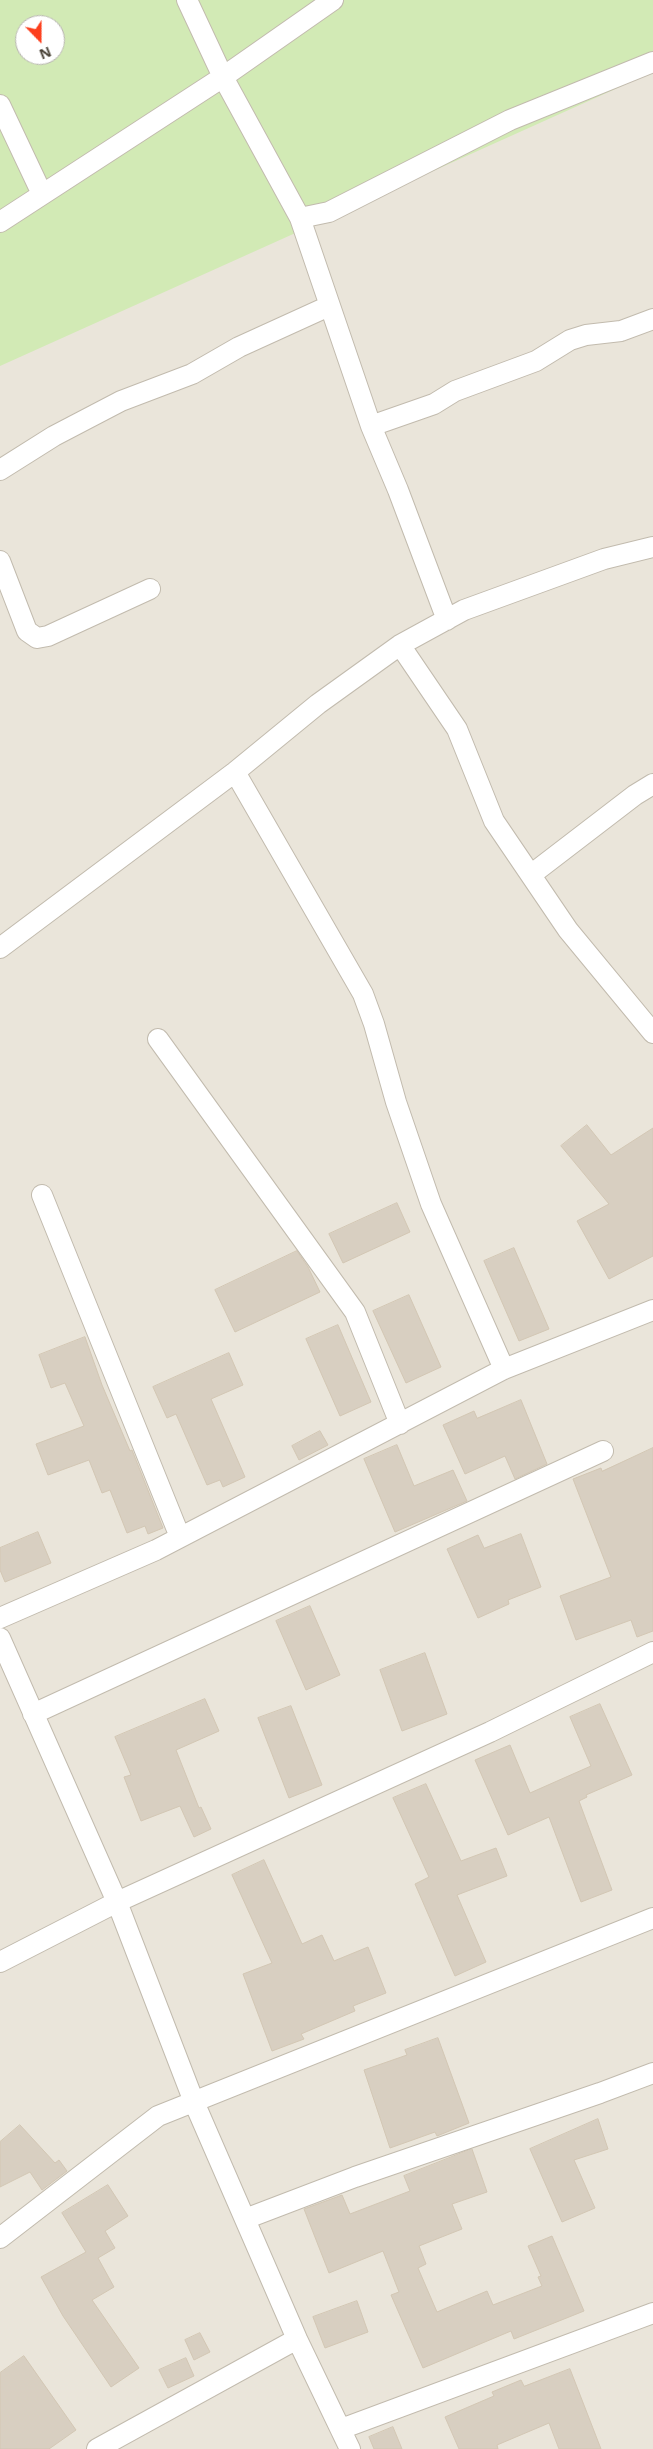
<!DOCTYPE html>
<html>
<head>
<meta charset="utf-8">
<style>
  body { margin:0 }
  #map { position:relative; width:653px; height:2449px; overflow:hidden; background:#f6f3ec; font-family:"Noto Sans",sans-serif }
  canvas { display:block }
  .north { position:absolute; left:15px; top:15px; width:50px; height:50px; box-sizing:border-box; background:#fff; border:1px solid #b7b4b0; border-radius:50%; rotate:158deg; font-size:14px; font-weight:700; line-height:20px; text-align:center; color:#4b4439 }
  .north::after { content:''; display:block; margin:auto; width:18px; height:22px; background:#fc3f1d; clip-path:polygon(50% 0,100% 100%,50% 72%,0 100%) }
</style>
</head>
<body>
<div id="map">
<canvas width="653" height="2449"></canvas>
<div class="north">N</div>
</div>
<script>
const context = document.querySelector('canvas').getContext('2d');
context.lineJoin = 'round';
function paint(path, color) { context.fillStyle = color; context.fill(path, 'evenodd'); }
function trace(path, color, width, dash) { context.strokeStyle = color; context.lineWidth = width; context.lineCap = dash ? 'butt' : 'round'; context.setLineDash(dash || []); context.stroke(path); }
paint(new Path2D(`
  M0,0H653V2449H0ZM25,25H55V55H25Z`), '#eae5da');
paint(new Path2D(`
  M0,0H653V72L0,366ZM25,25H55V55H25Z`), '#d2eab5');
const building = new Path2D(`
  M587,1125L611,1155L653,1128V1256L609,1279L577,1221L609,1204L561,1146Z
  M397,1203L410,1232L343,1263L329,1234Z
  M514,1248L549,1329L519,1341L484,1261Z
  M297,1251L308,1267L320,1292L235,1332L215,1290Z
  M409,1295L441,1367L406,1383L373,1311Z
  M338,1325L371,1402L340,1416L306,1339Z
  M85,1337L102,1385L130,1451L132,1450L163,1528L148,1534L145,1526L127,1533L110,1490L102,1493L89,1460L48,1475L36,1444L84,1426L65,1383L51,1388L39,1355Z
  M229,1353L243,1385L211,1399L245,1477L223,1487L220,1480L207,1485L176,1414L167,1418L153,1387Z
  M521,1400L547,1464L515,1479L505,1456L465,1474L443,1425L474,1411L477,1418Z
  M320,1431L328,1445L299,1460L292,1446Z
  M397,1445L414,1486L453,1470L467,1501L395,1532L364,1459Z
  M653,1448V1631L637,1637L631,1620L576,1640L560,1596L611,1577L573,1479L601,1468L602,1471Z
  M38,1532L51,1563L5,1582L0,1570V1548Z
  M521,1534L541,1587L508,1600L509,1604L478,1618L447,1549L478,1535L484,1548Z
  M310,1606L340,1675L306,1690L276,1621Z
  M425,1653L447,1714L402,1731L380,1670Z
  M205,1699L219,1731L176,1750L199,1808L201,1807L211,1829L194,1837L180,1806L141,1821L124,1777L131,1775L115,1737Z
  M600,1704L632,1775L586,1795L587,1797L579,1801L612,1890L581,1902L549,1817L508,1835L475,1760L510,1745L530,1793L591,1766L570,1717Z
  M291,1706L322,1785L289,1798L258,1718Z
  M426,1784L461,1861L496,1848L507,1876L457,1895L486,1962L455,1976L415,1884L429,1877L393,1798Z
  M264,1860L302,1944L322,1935L334,1961L368,1947L386,1993L353,2006L355,2011L301,2034L304,2039L272,2051L243,1974L272,1963L232,1875Z
  M438,2038L469,2123L437,2136L435,2132L390,2148L364,2070L407,2055L405,2050Z
  M598,2119L608,2149L574,2160L595,2208L562,2222L530,2149Z
  M20,2125L55,2163L59,2160L67,2171L42,2190L30,2172L0,2187V2142Z
  M472,2149L487,2192L452,2204L462,2229L419,2246L426,2264L418,2268L437,2312L487,2291L493,2305L542,2286L538,2277L541,2276L528,2246L552,2236L584,2311L514,2339L511,2331L423,2368L391,2295L399,2292L383,2251L329,2273L304,2209L342,2195L350,2214L410,2191L404,2176Z
  M108,2185L128,2216L105,2231L115,2248L98,2258L114,2287L92,2300L139,2368L111,2387L63,2316L41,2277L86,2252L62,2213Z
  M357,2301L368,2332L325,2348L313,2317Z
  M200,2333L210,2352L194,2360L185,2340Z
  M24,2356L76,2430L49,2449H0V2373Z
  M186,2358L194,2376L168,2388L159,2370Z
  M570,2369L601,2449H559L549,2423L497,2445L498,2449H459L445,2417L494,2396L492,2392L521,2380L524,2386Z
  M393,2427L402,2449H374L369,2437Z`);
paint(building, '#d8cfc1');
trace(building, '#d3c7b4', 1);
const street = new Path2D(`
  M187,0L223,77L300,218L329,212L510,120L653,62
  M0,105L42,194
  M300,218L371,426L398,490L447,620
  M0,222L223,77L333,0
  M371,426L434,404L455,391L536,361L570,340L586,335L621,331L653,319
  M0,470L54,436L121,401L192,374L239,347L329,306
  M0,561L27,631L37,638L48,636L150,589
  M400,645L457,729L494,821L568,930L653,1033
  M235,772L363,994L374,1024L396,1102L431,1204L504,1369
  M532,874L635,795L653,784
  M0,948L235,772L318,704L400,645L464,610L604,559L653,547
  M158,1039L355,1312L400,1424
  M42,1195L180,1537
  M0,1618L156,1550L504,1369L653,1310
  M0,1638L117,1902L194,2102L297,2339L350,2449
  M33,1714L603,1451
  M0,1962L117,1902L490,1732L653,1652
  M245,2219L355,2177L600,2093L653,2073
  M0,2238L158,2116L653,1918
  M341,2429L653,2313
  M97,2449L297,2339`);
trace(street, '#c2bbae', 22);
trace(street, '#fff', 20);
</script>
</body>
</html>
